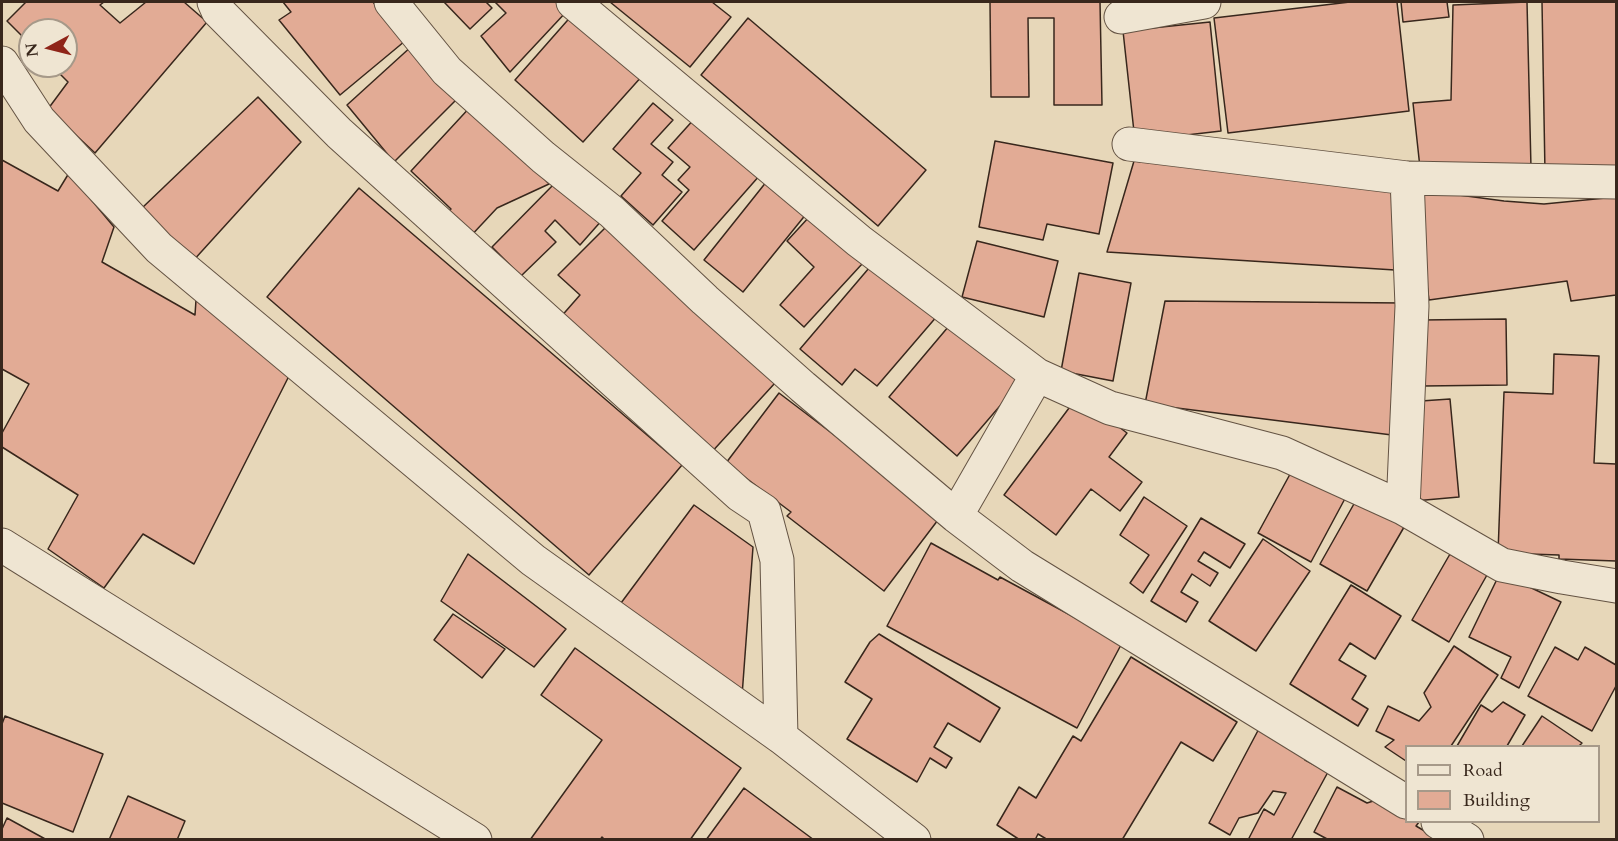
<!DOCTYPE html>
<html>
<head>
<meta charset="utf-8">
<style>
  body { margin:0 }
  #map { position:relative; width:1618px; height:841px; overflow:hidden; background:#e7d7b9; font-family:Cardo,serif }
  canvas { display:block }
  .frame { position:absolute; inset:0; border:3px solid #38271c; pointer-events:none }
  .legend { position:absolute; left:1405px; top:745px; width:195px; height:78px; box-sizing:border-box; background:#efe5d2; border:2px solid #a69989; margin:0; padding:8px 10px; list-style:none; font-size:18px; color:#38271c }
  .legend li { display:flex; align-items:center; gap:12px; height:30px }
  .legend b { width:30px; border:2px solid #a69989 }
  .north { position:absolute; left:18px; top:18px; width:60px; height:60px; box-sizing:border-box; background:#efe5d2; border:2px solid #a69989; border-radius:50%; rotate:263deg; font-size:16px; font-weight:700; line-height:24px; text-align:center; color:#38271c }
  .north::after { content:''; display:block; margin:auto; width:21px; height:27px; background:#8f2418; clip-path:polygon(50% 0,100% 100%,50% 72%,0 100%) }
</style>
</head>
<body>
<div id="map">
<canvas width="1618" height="841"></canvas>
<div class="frame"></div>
<ul class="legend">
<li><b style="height:8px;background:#efe5d2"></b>Road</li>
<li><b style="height:16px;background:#e2ab95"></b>Building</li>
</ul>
<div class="north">N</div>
</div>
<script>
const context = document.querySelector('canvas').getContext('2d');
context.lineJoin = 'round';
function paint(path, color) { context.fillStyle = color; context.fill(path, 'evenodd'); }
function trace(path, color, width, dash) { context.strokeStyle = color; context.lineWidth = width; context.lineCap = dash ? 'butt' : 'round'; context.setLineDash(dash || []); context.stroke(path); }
const building = new Path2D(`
  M26,2H104L100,5L120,23L146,2H184L207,22L95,153L48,109L68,82L52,66H66V30H30V44L7,21Z
  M283,2H373L405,41L340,95L279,20L291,12Z
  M444,2H486L492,8L470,29Z
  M495,2H557L567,11L510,72L481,36L506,13Z
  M610,2H712L731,17L690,67Z
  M990,2H1100L1102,105H1054V18H1028L1029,97H991Z
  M1350,2H1397L1409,111L1228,133L1214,18Z
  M1401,2H1447L1449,17L1403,22Z
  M1527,2L1531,168L1421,177L1413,103L1451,100L1453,5Z
  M1542,2H1616V171L1545,173Z
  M574,13L643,75L583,142L515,80Z
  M748,18L926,170L878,226L701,75Z
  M1210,22L1221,131L1135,141L1123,31Z
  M413,45L457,99L394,162L347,105Z
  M258,97L301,142L192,262L142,208Z
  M653,103L673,120L651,144L673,162L662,175L682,192L653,225L621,196L641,173L613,149Z
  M473,104L498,128L549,184L497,208L468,239L444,216L451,209L411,171Z
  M696,117L760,175L694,250L662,221L689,190L678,180L690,167L668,148Z
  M995,141L1113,163L1099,234L1047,224L1043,240L979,227Z
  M2,160L58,191L69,173L114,227L102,262L195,315L196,300L291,372L194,564L143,534L104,588L48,549L78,495L2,447V433L29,384L2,369Z
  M1134,161L1397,187L1395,270L1107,252Z
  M767,181L807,213L743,292L704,260Z
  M556,182L603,219L580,245L555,220L545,231L556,242L521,276L492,247Z
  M359,188L682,465L589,575L267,297Z
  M1414,189L1504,201L1544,204L1616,197V295L1571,301L1567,281L1429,300Z
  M810,216L862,264L804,327L780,305L814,267L787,241Z
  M610,223L775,383L709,455L559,319L580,295L558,275Z
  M977,241L1058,261L1044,317L962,297Z
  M875,261L938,315L877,386L855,369L842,385L800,349Z
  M1079,273L1131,283L1113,381L1061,371Z
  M1165,301L1404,303L1392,435L1145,404Z
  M1506,319L1507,385L1423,386L1422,320Z
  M954,320L1023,379L957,456L889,397Z
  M1554,354L1599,356L1594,463L1616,464V561L1559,559V555L1498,553L1504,392L1553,394Z
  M779,393L941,516L884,591L787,516L791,512L726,463Z
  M1078,396L1127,433L1109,457L1142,482L1120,511L1091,489L1056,535L1004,495Z
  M1450,399L1459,497L1414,501L1421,401Z
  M1295,465L1348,493L1311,562L1258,533Z
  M1359,495L1407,522L1367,591L1320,564Z
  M1144,497L1187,526L1143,593L1130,583L1149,555L1120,535Z
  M694,505L753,547L742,696L621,603Z
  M1201,518L1245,544L1230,568L1204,552L1198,561L1218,573L1210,586L1192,574L1181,592L1198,602L1186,622L1151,601Z
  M1263,539L1310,571L1256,651L1209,621Z
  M931,543L998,580L1000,577L1122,643L1077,728L887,626Z
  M468,554L566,629L534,667L441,601Z
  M1450,554L1487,575L1449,642L1412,620Z
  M1500,573L1561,602L1519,688L1501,678L1511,657L1469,637Z
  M1351,585L1401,616L1375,659L1350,643L1339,660L1366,676L1352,699L1368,709L1358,726L1290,684Z
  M453,614L505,649L482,678L434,640Z
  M879,634L1000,708L980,742L948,723L934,747L952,758L946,768L930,758L917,782L847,739L872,699L845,682L870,642Z
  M1454,646L1498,675L1451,746H1406V761L1385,747L1394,740L1376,731L1388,706L1419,721L1431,707L1424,693Z
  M1555,647L1578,660L1585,647L1616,665V686L1592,731L1528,696Z
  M575,648L741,768L690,840H605L602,837L600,840H530L602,740L541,695Z
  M1131,657L1237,722L1213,761L1181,742L1122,840H1048L1038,834L1035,840H1020L997,825L1019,787L1036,798L1073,736L1081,741Z
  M1503,702L1525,715L1507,746H1457L1481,705L1492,712Z
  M5,716L103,754L73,832L2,803V724Z
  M1542,716L1582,743L1579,746H1522Z
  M1262,723L1311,749L1305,760L1328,772L1291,840H1248L1264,809L1274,815L1286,793L1273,791L1258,813L1239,818L1230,835L1209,823Z
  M1337,787L1367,803L1389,796L1406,806V822H1419L1416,826L1440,840H1329L1314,832Z
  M744,788L814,840H706Z
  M128,796L185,821L177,840H109Z
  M7,818L47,840H2V829Z`);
paint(building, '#e2ab95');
trace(building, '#38271c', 1.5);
const minor = new Path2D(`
  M214,2L218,11L339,133L740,495L764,511L777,560L781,737
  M391,2L447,71L543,157L612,212L705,300L803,387L956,516L1022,566L1406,802
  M573,2L859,241L1037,375L1110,408L1282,453L1403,508L1502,565L1562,577L1616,586
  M1121,17L1204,2
  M2,63L39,120L159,248L533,560L781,737L914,840
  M1129,144L1407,178L1616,182
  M1403,508L1412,306L1407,178
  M956,516L1037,375
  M2,545L475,840
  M1438,822L1467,840`);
trace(minor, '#645343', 35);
trace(minor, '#efe5d2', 33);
</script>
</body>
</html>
